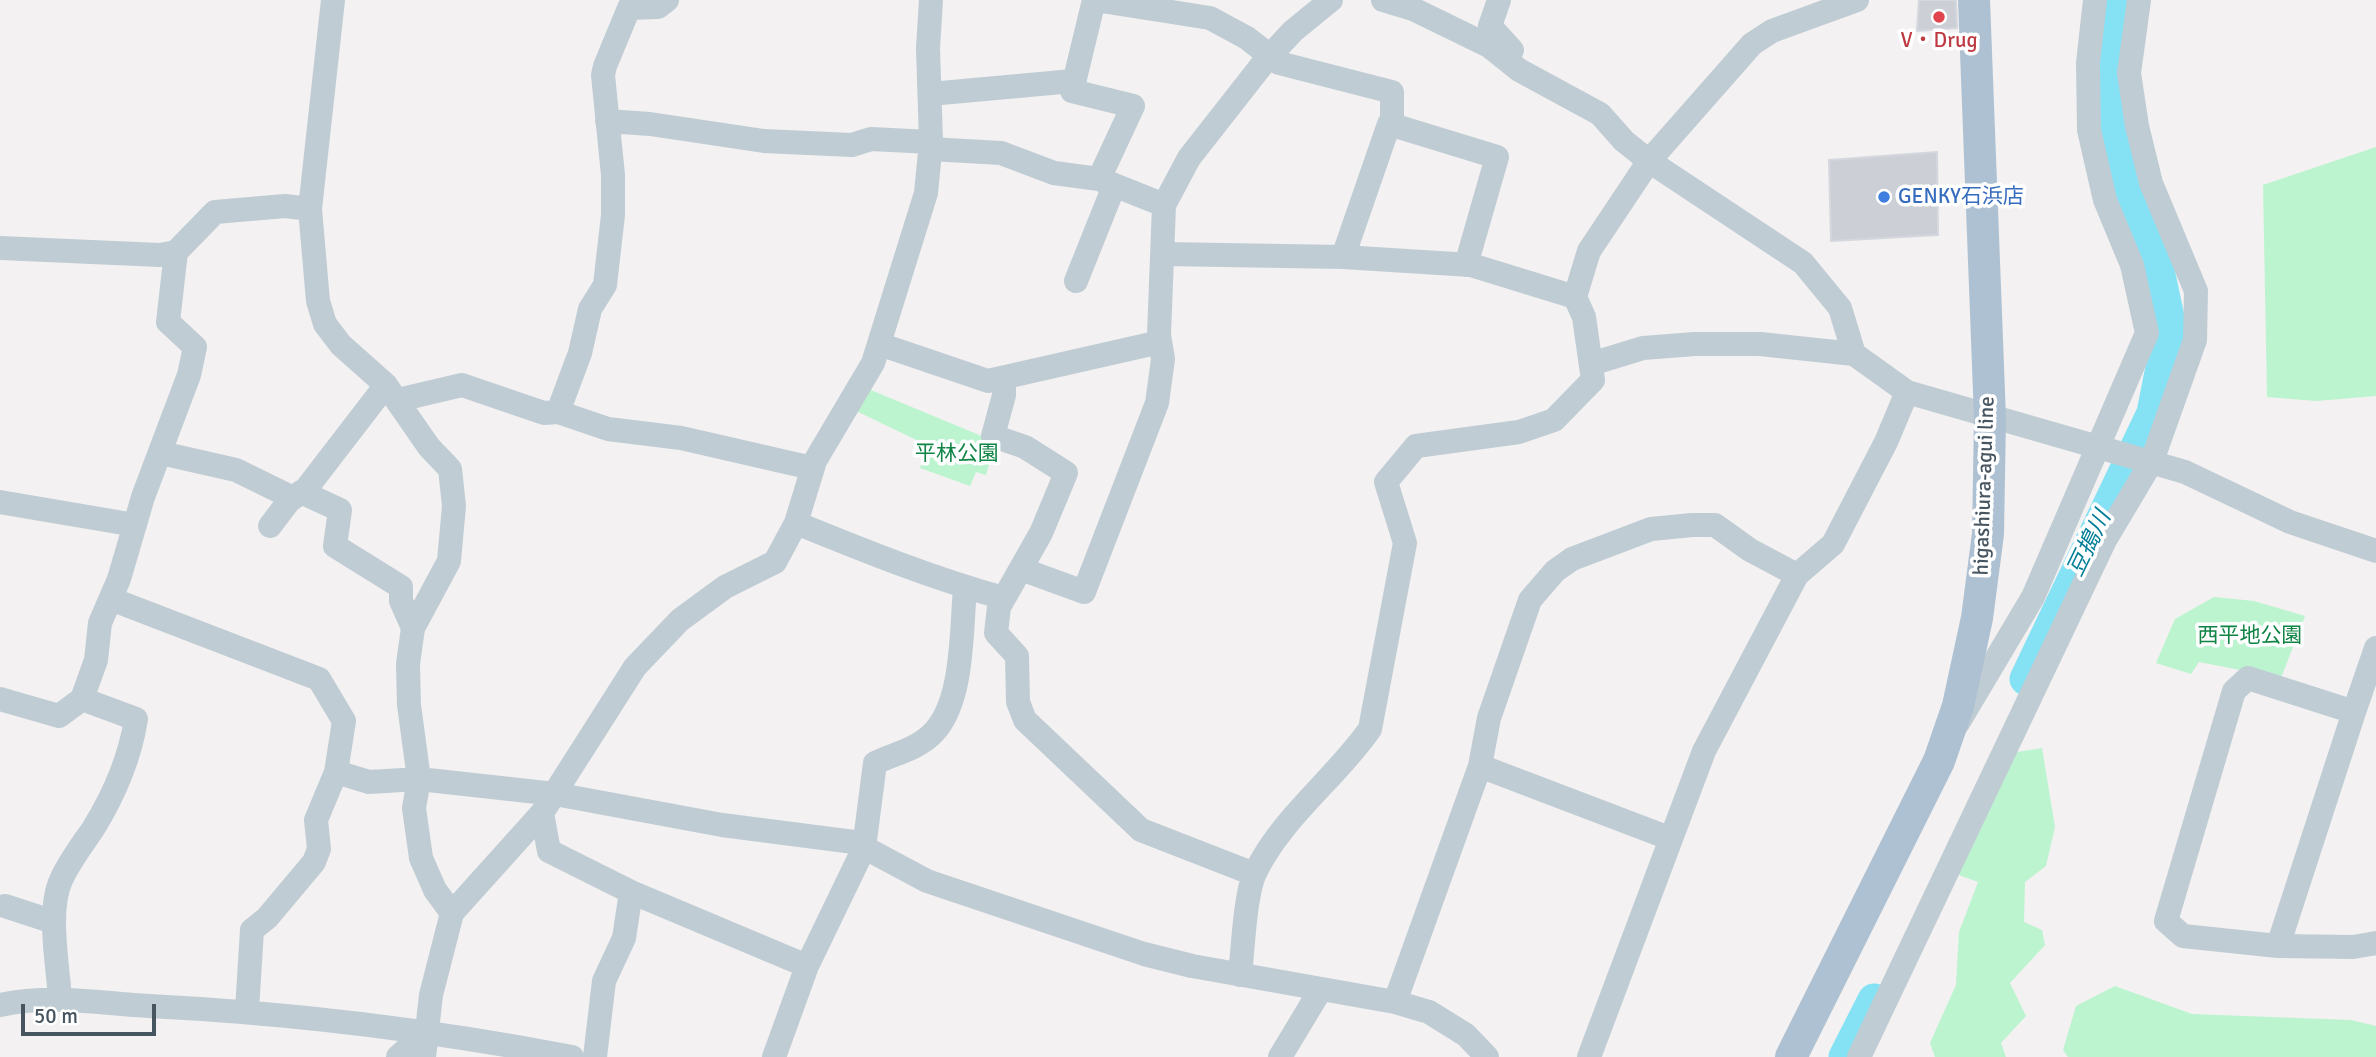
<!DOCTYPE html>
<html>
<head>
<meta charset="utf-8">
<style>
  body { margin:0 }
  #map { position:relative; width:2376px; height:1057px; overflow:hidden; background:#f3f1f1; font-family:Signika,sans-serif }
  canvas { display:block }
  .scale { position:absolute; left:21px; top:1004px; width:135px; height:32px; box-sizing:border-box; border:4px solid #475560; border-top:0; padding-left:9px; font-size:21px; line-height:24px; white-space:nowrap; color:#475560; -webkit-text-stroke:5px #fff; paint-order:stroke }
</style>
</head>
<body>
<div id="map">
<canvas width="2376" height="1057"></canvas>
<div class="scale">50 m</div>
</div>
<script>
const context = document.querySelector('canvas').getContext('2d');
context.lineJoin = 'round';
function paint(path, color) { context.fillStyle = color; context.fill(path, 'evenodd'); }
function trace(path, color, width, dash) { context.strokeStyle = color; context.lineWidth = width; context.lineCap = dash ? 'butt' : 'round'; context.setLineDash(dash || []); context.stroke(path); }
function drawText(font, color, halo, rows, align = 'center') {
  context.font = font + ' Signika,"Noto Sans JP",sans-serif'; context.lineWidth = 7; context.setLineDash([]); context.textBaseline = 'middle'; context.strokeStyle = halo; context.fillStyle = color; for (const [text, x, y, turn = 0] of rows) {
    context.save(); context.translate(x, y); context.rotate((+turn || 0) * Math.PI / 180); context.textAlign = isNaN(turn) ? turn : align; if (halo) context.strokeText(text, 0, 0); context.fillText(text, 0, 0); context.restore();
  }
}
paint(new Path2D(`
  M2376,147V396L2316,401L2267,397L2263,185Z
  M866,388L996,442L986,475L976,472L970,486L920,468L929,446L854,410Z
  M2214,597L2254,601L2305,616L2281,678L2199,662L2191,674L2156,663L2175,619Z
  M2042,748L2055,827L2046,866L2025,882L2024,922L2042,930L2045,945L2010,983L2026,1016L2001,1043L2006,1057H1935L1930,1043L1956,985L1959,932L1978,882L1956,874L2011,753Z
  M2115,986L2192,1014L2351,1020L2376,1026V1057H2068L2063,1050L2076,1006Z`), '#bcf4d0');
trace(new Path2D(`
  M2026,679L2153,413L2170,327L2158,270L2131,202L2110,97L2117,0
  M1845,1057L1874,1000`), '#85e1f4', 33);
const building = new Path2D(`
  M1919,0H1956L1957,28L1917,31Z
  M1937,152L1938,235L1831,241L1829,160Z`);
paint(building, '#ccd0d6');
trace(building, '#d4d7dd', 2);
trace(new Path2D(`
  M333,0L310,209L318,301L325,324L341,345L386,385L429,447L450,469L454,506L449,561L413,628L408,664L409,705L419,779L414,808L421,858L435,890L452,913
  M1094,0L1072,91L1133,106L1099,179
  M1095,0L1210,18L1247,38L1279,63L1392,92V124
  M1383,0L1413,9L1489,46L1519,70L1600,114L1624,141L1649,161L1803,263L1840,308L1854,354
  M1499,0L1490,26L1512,50
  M930,94L1073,81
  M607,121L650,124L764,141L852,145L871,139L931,142
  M930,149L1001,153L1054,173L1099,179L1164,205
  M0,248L160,255L176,252L215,212L285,206L310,209
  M1163,254L1343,257L1471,265L1575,297
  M1343,257L1389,124L1497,157L1466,265
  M1076,281L1114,186
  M879,344L988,381L1160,342
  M1591,364L1643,348L1695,344H1760L1854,354L1907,392L2185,472L2290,522L2376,551
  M1004,379V395L993,436L1025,447L1066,473L1041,533L999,607L996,633L1017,656L1018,702L1025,720L1141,830L1254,874
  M398,400L462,385L544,413L558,412L608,429L681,438L812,468
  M558,412L580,353L590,309L605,285L613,215V175L603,75L605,66L629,8L658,7L667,0
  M161,453L236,470L293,498
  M301,492L340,510L335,546L401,587V601L413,628
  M0,502L135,525
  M796,523C865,551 934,579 1004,598
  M270,526L289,501L306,489L386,385
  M1021,569L1084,592L1157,403L1163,359L1159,335L1164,205L1189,158L1265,61L1293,31L1331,0
  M111,599L319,679L344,721L336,772L316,820L319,849L314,862L267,918L252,930L247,1010
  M2376,648L2354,712L2248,678L2234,691L2166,921L2183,936L2278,946L2353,947L2376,943
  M0,699L59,716L82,699L96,660L100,623L119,579L143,497L189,375L195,347L168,322L176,252
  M1958,723L2033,597L2147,333L2132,265L2105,200L2089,130L2088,63L2095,0
  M1480,766L1669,838
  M336,772L369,782L419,779L555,794L722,825L854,842L927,881L1144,954L1192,966L1395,1002L1429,1012L1466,1035L1487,1057
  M542,813L549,851L631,892L807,966
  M5,906L54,922
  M2278,946L2354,712
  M1240,975C1243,949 1245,894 1255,873C1282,817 1335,779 1370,729L1405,543L1386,482L1416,446L1519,432L1554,420L1593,380L1584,317L1575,297L1589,251L1649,161L1752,44L1772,31L1857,0
  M60,999C58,965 47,911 61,880C69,862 82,845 93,829C114,795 130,758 136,719L82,699
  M1395,1002L1480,766L1489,718L1530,600L1555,571L1572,559L1651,529L1692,525H1715L1750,550L1797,575
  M0,1005C50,994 98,1003 149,1006C291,1013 431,1030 572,1057
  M398,1057L427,1031
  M424,1057L431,995L452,913L542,813L635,667L680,620L725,587L775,562L796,523L815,461L873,363L926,193L931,142L928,48L931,0
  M595,1057L604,981L624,938L631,892
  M774,1057L807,966L864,848L875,763C894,754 917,749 932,734C964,703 961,631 965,589
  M1280,1057L1321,989
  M1589,1057L1704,751L1797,575L1833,544L1886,442L1907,392
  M1859,1057L2105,540L2152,461L2195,340L2196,291L2151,183L2137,126L2129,73L2139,0`), '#c0ccd4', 24);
trace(new Path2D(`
  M1791,1057L1939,761L1958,706L1977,618L1988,534L1990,418L1974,0`), '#aec1d2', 32);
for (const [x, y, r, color] of [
  [1939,17,7,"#e0444e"],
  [1884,197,7,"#3f7fe0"]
]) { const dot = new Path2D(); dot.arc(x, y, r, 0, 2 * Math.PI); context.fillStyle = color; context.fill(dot); trace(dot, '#fff', 2.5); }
drawText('21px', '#be3a42', '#fff', [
  ["V・Drug",1939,41]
]);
drawText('21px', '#366cbe', '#fff', [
  ["GENKY石浜店",1898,197]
], 'left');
drawText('21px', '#0f8445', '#fff', [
  ["平林公園",957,454],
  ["西平地公園",2250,636]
]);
drawText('21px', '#475560', '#fff', [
  ["higashiura-agui line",1985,486,-88]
]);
drawText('italic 23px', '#037e98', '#fff', [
  ["豆搗川",2090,544,-64]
]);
</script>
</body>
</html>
